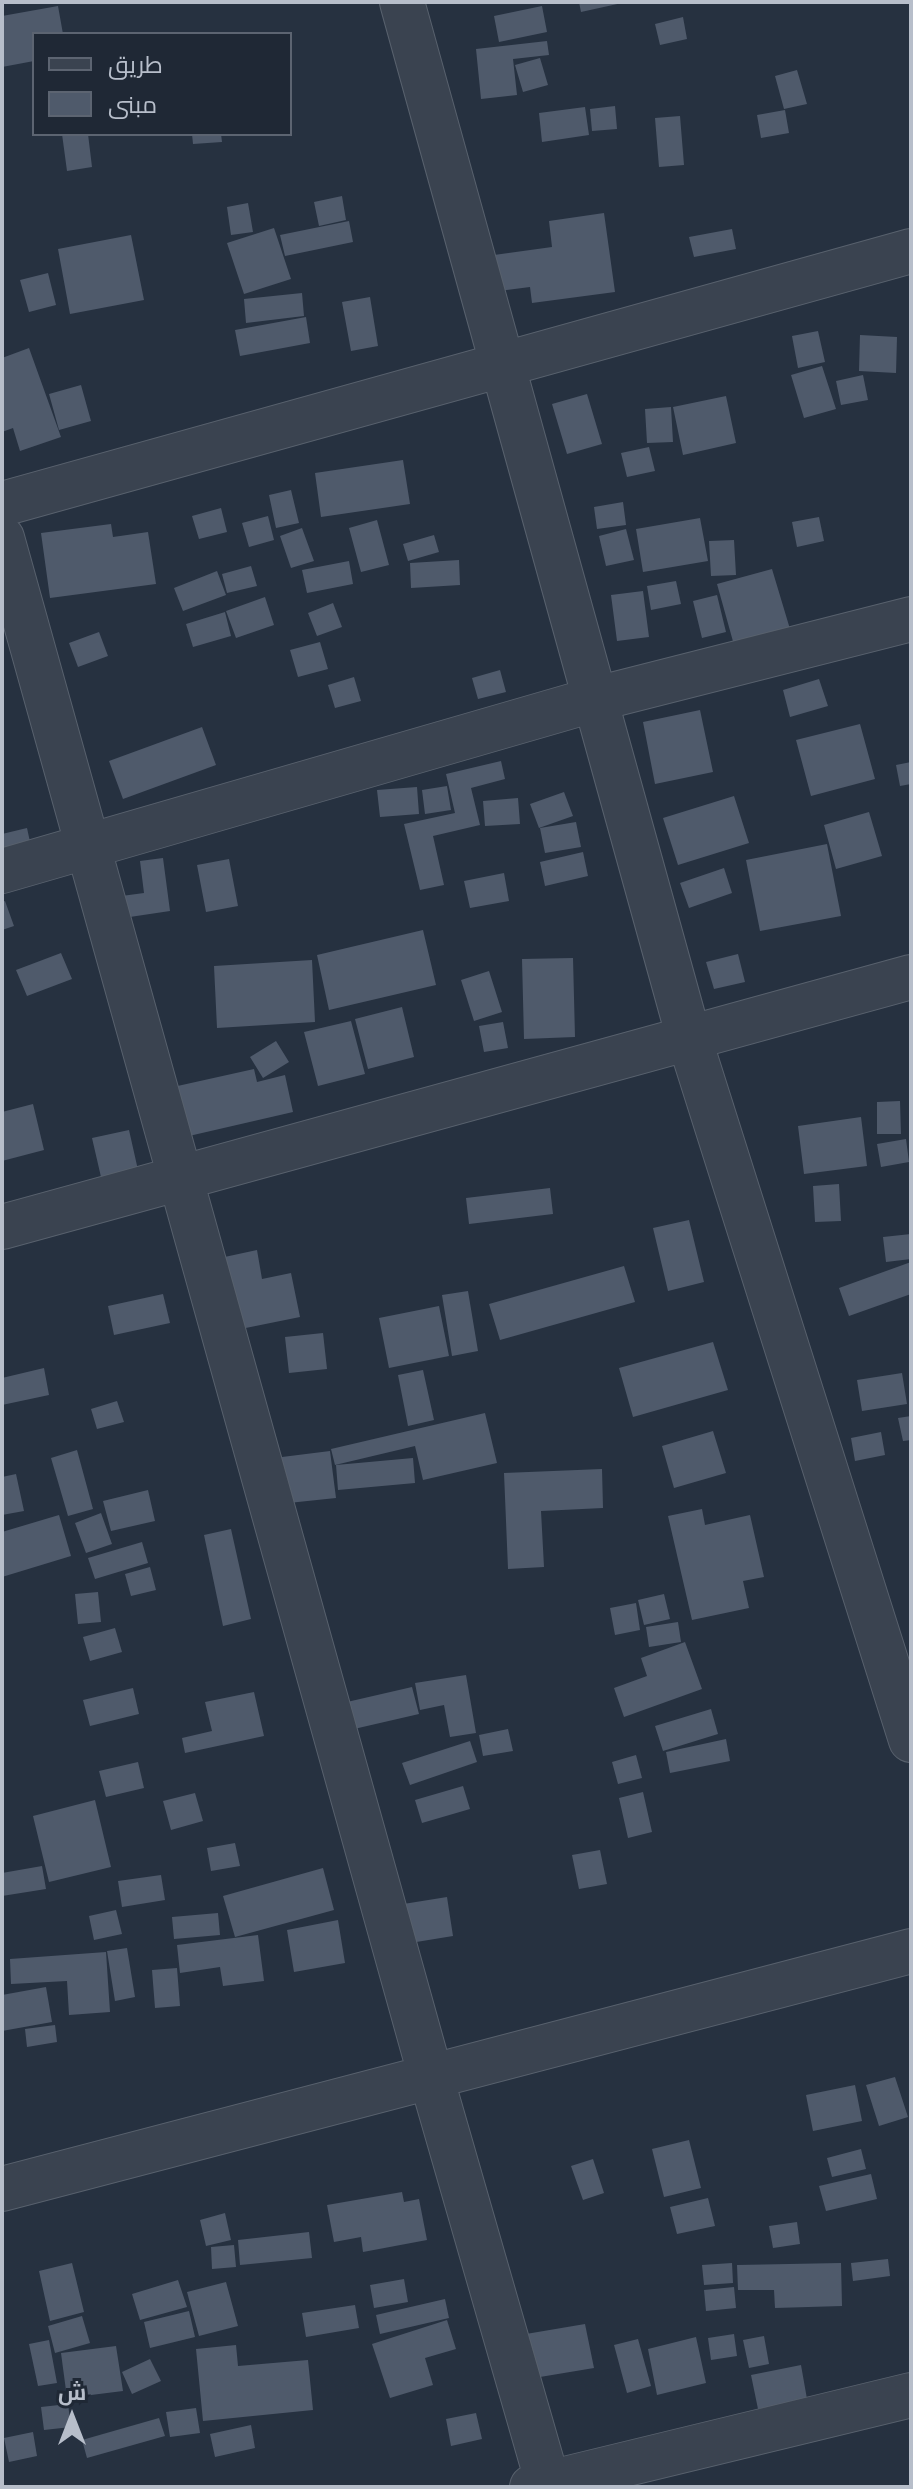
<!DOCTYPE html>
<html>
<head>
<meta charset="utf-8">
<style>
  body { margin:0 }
  #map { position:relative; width:913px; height:2489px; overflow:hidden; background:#263140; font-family:"Fira Sans",Cairo,sans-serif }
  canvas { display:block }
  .frame { position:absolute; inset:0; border:4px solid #b7beca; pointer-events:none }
  .legend { position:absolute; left:32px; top:32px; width:260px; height:104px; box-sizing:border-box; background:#1f2835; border:2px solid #5c6471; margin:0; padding:10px 14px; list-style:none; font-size:24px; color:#b7beca }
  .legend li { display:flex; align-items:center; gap:16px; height:40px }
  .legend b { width:40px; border:2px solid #5c6471 }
  .north { position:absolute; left:32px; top:2377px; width:80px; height:80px; -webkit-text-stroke:6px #1f2835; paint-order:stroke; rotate:0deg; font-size:22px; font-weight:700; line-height:32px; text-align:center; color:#b7beca }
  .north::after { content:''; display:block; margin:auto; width:28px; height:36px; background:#b7beca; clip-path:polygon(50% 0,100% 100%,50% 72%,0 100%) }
</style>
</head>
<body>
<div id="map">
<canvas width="913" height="2489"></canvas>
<div class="frame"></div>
<ul class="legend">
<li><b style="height:10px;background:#3a4350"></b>طريق</li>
<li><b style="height:22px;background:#4f5a6b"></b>مبنى</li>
</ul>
<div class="north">ش</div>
</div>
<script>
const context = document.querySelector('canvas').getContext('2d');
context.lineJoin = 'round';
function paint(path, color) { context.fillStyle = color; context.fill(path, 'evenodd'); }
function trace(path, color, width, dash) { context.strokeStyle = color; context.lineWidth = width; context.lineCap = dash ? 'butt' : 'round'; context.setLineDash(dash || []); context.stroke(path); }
paint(new Path2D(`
  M579,2H622V3L581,12Z
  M58,6L63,34H34V61L2,67V16Z
  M542,6L547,32L499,42L494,16Z
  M683,17L687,39L660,45L655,24Z
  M547,41L549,55L513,59L517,95L481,99L476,49Z
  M540,58L548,85L523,92L515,65Z
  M797,70L807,104L784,109L775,76Z
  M615,106L617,129L592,131L590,109Z
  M585,107L589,135L542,142L539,113Z
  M785,110L789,133L761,138L757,115Z
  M680,116L684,165L659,167L655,118Z
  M62,134H88L92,167L67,171Z
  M192,134H221L222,142L193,144Z
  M342,196L346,220L319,226L314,202Z
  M248,203L253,232L231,235L227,207Z
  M604,213L615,292L532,303L530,287L499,291L494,255L552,247L549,221Z
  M349,221L353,242L285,256L280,235Z
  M274,228L291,279L244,294L227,243Z
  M732,229L736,249L694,257L689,237Z
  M131,235L144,300L70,314L58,249Z
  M48,273L56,305L29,312L20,280Z
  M302,293L304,316L246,323L244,299Z
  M370,297L378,346L351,351L342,302Z
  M306,317L310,343L240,356L235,330Z
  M818,331L825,362L798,368L792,336Z
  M860,335L897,337L896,373L859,371Z
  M29,348L61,437L20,451L13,428L2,432V358Z
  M822,366L836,409L804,418L791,375Z
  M863,375L868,400L841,405L836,381Z
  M81,385L91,421L59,430L49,394Z
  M587,394L602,444L567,454L552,404Z
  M726,396L736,443L683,455L673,407Z
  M671,407L673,442L647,443L645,409Z
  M649,447L655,471L627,477L621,453Z
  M403,460L410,504L321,517L315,473Z
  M291,490L299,523L276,528L269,495Z
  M623,502L626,525L597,529L594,507Z
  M221,508L227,532L199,539L192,516Z
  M268,516L274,540L249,547L242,523Z
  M819,517L824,541L797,547L792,522Z
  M700,518L708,561L643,572L636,529Z
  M377,520L389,565L361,572L349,528Z
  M111,524L113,537L148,532L156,584L50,598L41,533Z
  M302,528L314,561L291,568L280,536Z
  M626,529L634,560L606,566L599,536Z
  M434,535L439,552L408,561L403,544Z
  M734,540L736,575L711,576L709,541Z
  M459,560L460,585L411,588L410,563Z
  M349,561L353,584L307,593L302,570Z
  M251,566L257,586L227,593L222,574Z
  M772,569L790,629L734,645L717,584Z
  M217,571L226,595L183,611L174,588Z
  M676,581L681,604L651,610L647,586Z
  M643,591L649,637L617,641L611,595Z
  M717,595L726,632L702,638L693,601Z
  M265,597L274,625L236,638L226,611Z
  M333,603L342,627L317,636L308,613Z
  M225,612L231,636L193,647L186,624Z
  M99,632L108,656L78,667L69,643Z
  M320,642L328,669L298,677L290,650Z
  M500,670L506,692L478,699L472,678Z
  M354,677L361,701L335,708L328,685Z
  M819,679L828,706L790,717L783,690Z
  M700,710L713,772L655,784L643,722Z
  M860,724L875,779L811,796L796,740Z
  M202,727L216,765L123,799L109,761Z
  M501,761L505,779L471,788L480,825L433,836L444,885L420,890L404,824L455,813L446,774Z
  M911,762V784L900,786L896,765Z
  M447,786L451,810L425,814L422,790Z
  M417,787L419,814L380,817L377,790Z
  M564,792L573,816L539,828L530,804Z
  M734,796L749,843L678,865L663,818Z
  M518,798L520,824L485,826L483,801Z
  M869,812L882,856L836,869L824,825Z
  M576,822L581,847L545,853L540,828Z
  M27,828L32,851L2,848V834Z
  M827,844L841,916L760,931L746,860Z
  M583,852L588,876L545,886L540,862Z
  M163,858L170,911L103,921L99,899L144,893L140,861Z
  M229,859L238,906L206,912L197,865Z
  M724,868L732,893L689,908L680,883Z
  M504,873L509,901L470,908L464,881Z
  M5,901L14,926L2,930V902Z
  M423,930L436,985L329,1010L317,955Z
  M61,953L72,979L27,996L16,970Z
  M738,954L745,982L714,989L706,962Z
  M573,958L575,1037L524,1039L522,959Z
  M312,960L315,1022L217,1028L214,966Z
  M489,971L502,1012L474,1021L461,980Z
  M402,1007L414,1057L368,1069L355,1019Z
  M351,1021L365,1074L318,1086L304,1032Z
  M503,1022L508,1048L484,1052L479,1026Z
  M276,1041L289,1062L263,1078L250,1057Z
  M254,1069L257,1082L285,1075L293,1112L176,1139L164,1089Z
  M900,1101L901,1134H877V1102Z
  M33,1104L44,1150L2,1161V1112Z
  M861,1117L867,1166L804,1174L798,1126Z
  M129,1130L138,1170L101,1177L92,1138Z
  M906,1139L909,1162L881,1167L877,1144Z
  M839,1184L841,1221L815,1222L813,1186Z
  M550,1188L553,1214L469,1224L466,1198Z
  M689,1220L704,1282L668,1291L653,1228Z
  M911,1234V1259L886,1262L883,1237Z
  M257,1250L262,1279L291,1273L300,1317L221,1333L206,1261Z
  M911,1262V1294L849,1316L839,1288Z
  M624,1266L635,1302L500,1340L489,1304Z
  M468,1291L478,1351L452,1356L442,1295Z
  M163,1294L170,1323L114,1335L108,1306Z
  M439,1306L449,1356L389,1368L379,1318Z
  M323,1333L327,1369L289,1373L285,1337Z
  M713,1342L728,1390L633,1417L619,1368Z
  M44,1368L49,1395L2,1405V1378Z
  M423,1370L434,1420L408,1426L398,1375Z
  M902,1373L907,1404L862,1411L857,1380Z
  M117,1401L124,1422L97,1429L91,1409Z
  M485,1413L497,1463L423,1480L415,1446L335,1465L331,1449Z
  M911,1416V1440L903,1441L898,1418Z
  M713,1431L726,1473L674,1488L662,1446Z
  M881,1432L885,1455L855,1461L851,1438Z
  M77,1450L93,1509L68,1516L51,1458Z
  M330,1451L336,1498L279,1504L274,1458Z
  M413,1458L415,1483L338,1490L336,1465Z
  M602,1469L603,1508L541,1511L544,1567L508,1569L504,1473Z
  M16,1474L24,1511L2,1515V1477Z
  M148,1490L155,1521L111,1531L103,1501Z
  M702,1509L705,1525L750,1515L764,1577L743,1581L749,1608L692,1620L668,1516Z
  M101,1513L112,1544L86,1553L75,1523Z
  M59,1515L71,1556L2,1577V1532Z
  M231,1529L251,1619L223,1626L204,1535Z
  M142,1542L148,1563L95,1579L88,1558Z
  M150,1567L156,1590L131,1596L125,1574Z
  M98,1592L101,1622L78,1624L75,1594Z
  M664,1594L670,1619L644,1625L638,1600Z
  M636,1603L640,1630L615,1635L610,1608Z
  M678,1622L681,1642L649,1647L646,1627Z
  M115,1628L122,1652L90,1661L83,1637Z
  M685,1642L702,1689L624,1717L614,1688L647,1676L641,1658Z
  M466,1675L476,1733L450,1737L444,1705L420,1710L415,1683Z
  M412,1687L419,1714L341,1732L334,1705Z
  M133,1688L139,1714L90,1726L83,1700Z
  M254,1692L264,1736L185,1753L182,1738L212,1731L205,1702Z
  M711,1709L718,1734L663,1751L655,1726Z
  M508,1729L513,1751L483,1756L479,1735Z
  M726,1739L730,1761L670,1773L666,1752Z
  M470,1741L477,1762L410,1785L402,1763Z
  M636,1755L642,1778L618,1784L612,1762Z
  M138,1762L144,1788L106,1797L99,1771Z
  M463,1786L470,1809L422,1823L415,1800Z
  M643,1792L652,1832L628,1838L619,1798Z
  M195,1793L203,1821L171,1830L163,1801Z
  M95,1800L111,1867L49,1882L33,1816Z
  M235,1843L240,1866L211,1871L207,1848Z
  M600,1850L607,1884L579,1889L572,1855Z
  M42,1866L46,1889L2,1896V1873Z
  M323,1868L334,1910L235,1937L223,1896Z
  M161,1875L165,1900L122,1907L118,1881Z
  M447,1897L453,1936L398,1945L391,1906Z
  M116,1910L122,1934L94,1940L89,1916Z
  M218,1913L220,1935L174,1939L172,1917Z
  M338,1920L345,1963L294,1972L287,1930Z
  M258,1935L264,1981L223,1986L220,1967L180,1973L177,1945Z
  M127,1948L135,1997L115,2001L107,1951Z
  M106,1952L110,2012L69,2015L67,1981L11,1984L10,1959Z
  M177,1968L180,2006L155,2008L152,1970Z
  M46,1987L52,2022L2,2031V1995Z
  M55,2025L57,2042L27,2047L25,2029Z
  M895,2077L908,2117L879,2126L866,2085Z
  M855,2085L862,2121L813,2131L806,2095Z
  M689,2140L701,2188L664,2197L652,2149Z
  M861,2149L866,2169L832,2177L827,2158Z
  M593,2159L604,2193L583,2200L571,2166Z
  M871,2174L877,2199L826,2211L819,2186Z
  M402,2192L404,2202L419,2199L427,2240L363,2252L361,2237L334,2242L327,2205Z
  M708,2198L715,2226L677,2234L670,2207Z
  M225,2213L231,2240L206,2246L200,2220Z
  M797,2222L800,2244L773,2248L769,2226Z
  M309,2232L312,2258L240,2265L238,2240Z
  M234,2245L236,2267L212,2269L211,2247Z
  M888,2259L890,2276L853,2281L851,2263Z
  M72,2263L84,2312L50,2321L39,2271Z
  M732,2263L733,2283L704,2285L702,2265Z
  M841,2263L842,2306L775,2308L774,2290H738L737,2265Z
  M404,2279L408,2302L374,2308L370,2285Z
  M178,2280L187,2307L140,2320L132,2294Z
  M226,2282L238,2326L199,2336L187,2292Z
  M734,2287L736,2308L706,2311L704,2290Z
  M445,2299L449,2318L380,2334L376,2315Z
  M355,2305L359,2328L306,2337L302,2313Z
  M189,2311L195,2337L150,2348L144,2322Z
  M82,2316L90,2343L55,2353L48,2326Z
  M447,2320L456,2349L425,2358L433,2385L390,2398L372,2344Z
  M585,2324L594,2368L534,2378L526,2334Z
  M734,2334L737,2356L711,2360L708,2338Z
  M764,2336L769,2364L749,2368L743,2340Z
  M696,2337L706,2383L657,2395L648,2349Z
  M638,2339L651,2386L627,2393L614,2345Z
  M49,2340L57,2383L38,2386L29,2344Z
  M236,2345L238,2366L308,2360L313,2410L203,2421L196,2349Z
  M116,2346L123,2391L67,2398L61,2353Z
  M150,2359L161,2381L132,2394L122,2372Z
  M801,2365L807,2399L758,2409L751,2375Z
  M68,2404L71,2427L44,2430L41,2407Z
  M196,2408L200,2433L170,2437L166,2412Z
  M476,2413L482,2439L451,2446L446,2419Z
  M159,2418L165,2436L87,2458L82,2440Z
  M251,2425L255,2448L215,2457L210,2434Z
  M33,2432L37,2456L9,2462L4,2438Z`), '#4f5a6b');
const minor = new Path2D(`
  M402,2L689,1038L911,1740
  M2,504L911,251
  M2,538L431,2077L549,2487
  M2,871L596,699L911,619
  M2,1227L911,977
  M2,2189L911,1951
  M532,2487L911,2395`);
trace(minor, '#58616d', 46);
trace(minor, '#3a4350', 44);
</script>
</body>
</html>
